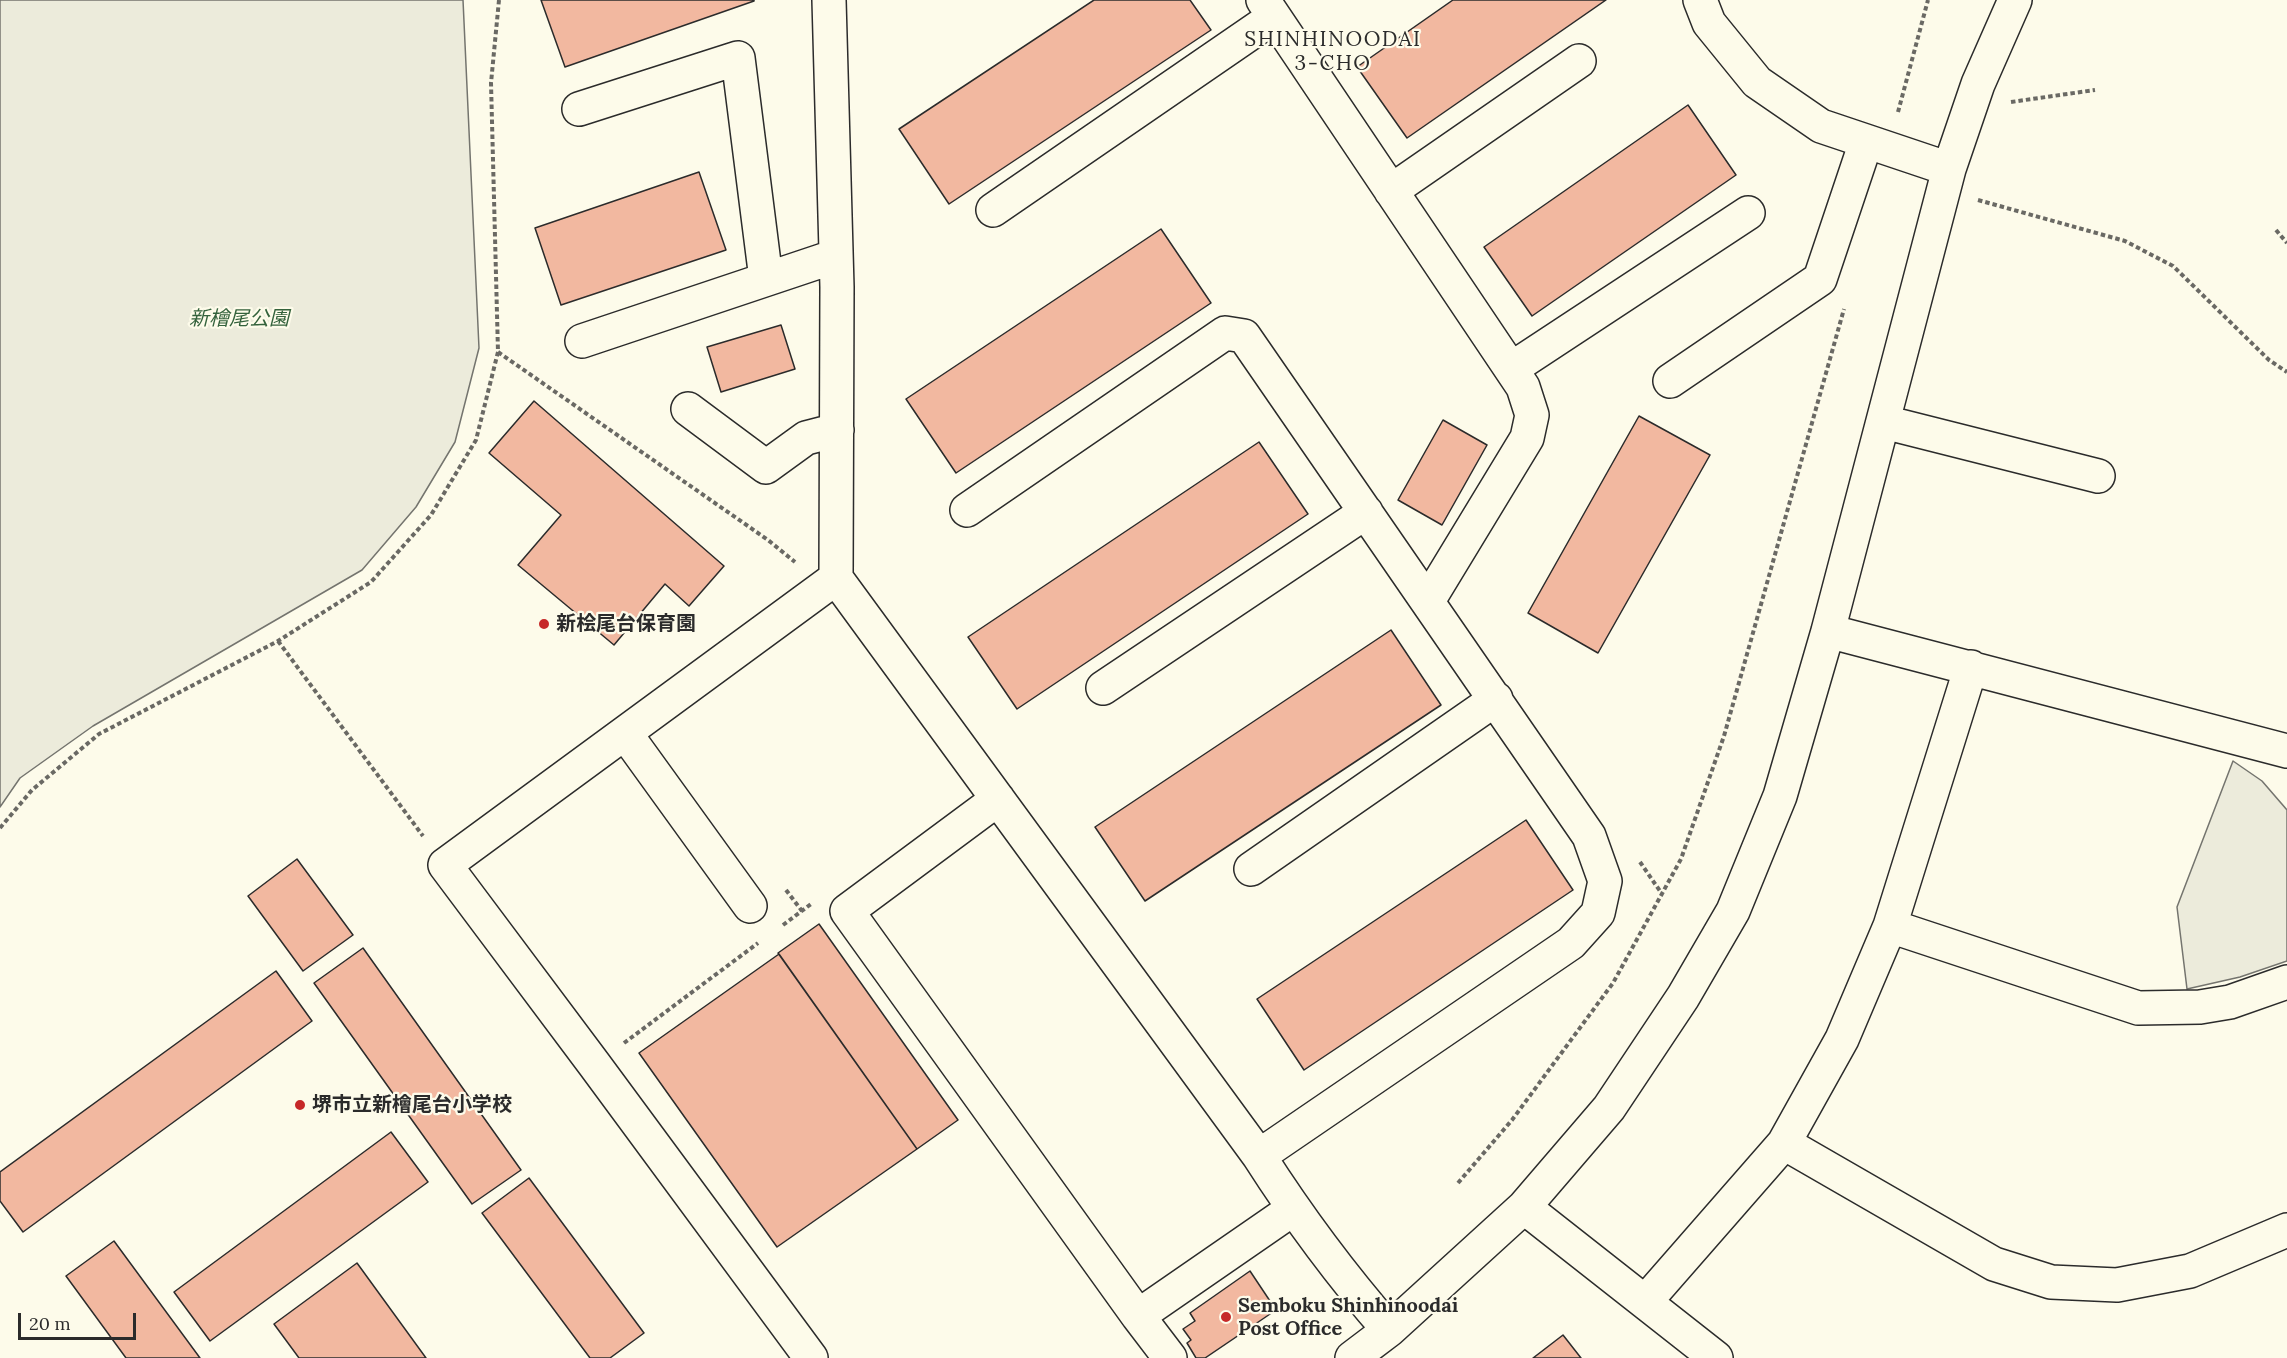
<!DOCTYPE html>
<html>
<head>
<meta charset="utf-8">
<style>
  body { margin:0 }
  #map { position:relative; width:2287px; height:1358px; overflow:hidden; background:#fdfbea; font-family:Lora,serif }
  canvas { display:block }
  .scale { position:absolute; left:18px; top:1313px; width:118px; height:27px; box-sizing:border-box; border:3px solid #2b2b2b; border-top:0; padding-left:8px; font-size:18px; line-height:21px; white-space:nowrap; color:#2b2b2b; -webkit-text-stroke:4px #fdfbea; paint-order:stroke }
</style>
</head>
<body>
<div id="map">
<canvas width="2287" height="1358"></canvas>
<div class="scale">20 m</div>
</div>
<script>
const context = document.querySelector('canvas').getContext('2d');
context.lineJoin = 'round';
function paint(path, color) { context.fillStyle = color; context.fill(path, 'evenodd'); }
function trace(path, color, width, dash) { context.strokeStyle = color; context.lineWidth = width; context.lineCap = dash ? 'butt' : 'round'; context.setLineDash(dash || []); context.stroke(path); }
function drawText(font, color, halo, rows, align = 'center') {
  context.font = font + ' Lora,"Noto Sans JP",serif'; context.lineWidth = 4.5; context.setLineDash([]); context.textBaseline = 'middle'; context.strokeStyle = halo; context.fillStyle = color; for (const [text, x, y, turn = 0] of rows) {
    context.save(); context.translate(x, y); context.rotate((+turn || 0) * Math.PI / 180); context.textAlign = isNaN(turn) ? turn : align; if (halo) context.strokeText(text, 0, 0); context.fillText(text, 0, 0); context.restore();
  }
}
const green = new Path2D(`
  M0,0H463L479,348L455,442L416,507L362,570L93,726L20,778L0,807Z
  M2233,761L2262,781L2287,810V961L2240,977L2187,989L2177,907Z`);
paint(green, '#ecebdb');
trace(green, '#74746e', 1.5);
const building = new Path2D(`
  M541,0H754V1L565,67Z
  M1094,0H1190L1211,30L949,204L899,129Z
  M1453,0H1606L1407,138L1357,67Z
  M1688,105L1736,175L1532,316L1484,247Z
  M699,172L726,250L561,305L535,228Z
  M1161,229L1211,303L956,473L906,399Z
  M781,325L795,369L721,392L707,347Z
  M534,401L724,566L689,606L665,584L614,645L518,565L561,515L489,453Z
  M1639,416L1710,455L1598,653L1528,613Z
  M1443,420L1487,445L1442,525L1398,500Z
  M1259,442L1308,514L1017,709L968,637Z
  M1391,630L1441,705L1145,901L1095,827Z
  M1526,820L1573,890L1304,1070L1257,999Z
  M297,859L353,935L303,971L248,896Z
  M819,924L958,1120L917,1149L778,953Z
  M363,948L521,1170L472,1204L314,983Z
  M779,954L917,1149L777,1247L639,1053Z
  M276,971L312,1021L23,1232L0,1201V1172Z
  M391,1132L428,1182L210,1341L174,1292Z
  M529,1178L644,1333L610,1358H590L482,1213Z
  M114,1241L200,1358H126L66,1276Z
  M357,1263L426,1358H299L274,1324Z
  M1250,1271L1276,1310L1205,1358H1196L1187,1343L1191,1340L1183,1329L1195,1321L1190,1313Z
  M1563,1335L1581,1358H1533Z`);
paint(building, '#f2b8a0');
trace(building, '#2b2b2b', 1.5);
const minor = new Path2D(`
  M829,0L837,287L836,578L1259,1156C1298,1217 1341,1275 1389,1330
  M1263,0L1523,387L1532,415L1527,438L1428,601
  M1700,0L1709,23L1757,82L1821,126L1949,169
  M579,109L738,58L766,279
  M1391,191L1579,61
  M993,210L1274,17
  M582,341L836,256
  M1511,369L1748,213
  M1670,381L1820,279L1866,142
  M688,409L766,467L806,438L837,430
  M1884,422L2098,476
  M967,510L1225,333L1244,336L1589,836L1605,881L1598,913L1571,943L1259,1156
  M1828,631L2287,751
  M1103,688L1366,512
  M625,733L750,906
  M998,799L847,911L1138,1316L1293,1209
  M1251,869L1496,699
  M1890,926L2138,1008L2200,1007L2230,1002L2287,982
  M1784,1143L1994,1264L2051,1282L2117,1285L2190,1271L2287,1230
  M1524,1207L1716,1358
  M1645,1302L1784,1143L1842,1039L1890,926L1971,667
  M1138,1316L1170,1358
  M811,1358L594,1064L445,865L836,578
  M1352,1358L1389,1330L1524,1207L1609,1108L1683,997L1733,911L1780,796L1828,631L1949,169L1978,84L2015,0`);
trace(minor, '#2b2b2b', 36);
trace(new Path2D(`
  M2011,102L2095,90
  M1898,112L1928,0
  M1978,200L2125,241L2173,266L2269,360L2287,372
  M2276,230L2287,243
  M498,352L768,540L795,562
  M278,641L423,836
  M0,828L32,790L99,734L278,641L371,582L431,515L476,440L498,352L491,83L499,0
  M1640,862L1662,894
  M786,890L802,911
  M783,925L811,904
  M624,1043L758,943
  M1458,1183L1512,1120L1613,983L1681,859L1724,736L1844,309`), '#6a6964', 4, [4.5, 3]);
trace(minor, '#fdfbea', 33);
for (const [x, y, r, color] of [
  [544,624,6,"#c62828"],
  [300,1105,6,"#c62828"],
  [1226,1317,6,"#c62828"]
]) { const dot = new Path2D(); dot.arc(x, y, r, 0, 2 * Math.PI); context.fillStyle = color; context.fill(dot); trace(dot, '#fdfbea', 2); }
drawText('italic 20px', '#34623c', '#fdfbea', [
  ["新檜尾公園",239,319]
]);
drawText('bold 20px', '#2b2b2b', '#fdfbea', [
  ["新桧尾台保育園",556,624],
  ["堺市立新檜尾台小学校",312,1105],
  ["Semboku Shinhinoodai",1238,1306],
  ["Post Office",1238,1329]
], 'left');
context.letterSpacing = '1.5px';
drawText('21px', '#2b2b2b', '#fdfbea', [
  ["SHINHINOODAI",1333,40],
  ["3-CHO",1333,64]
]);
context.letterSpacing = '0px';
</script>
</body>
</html>
